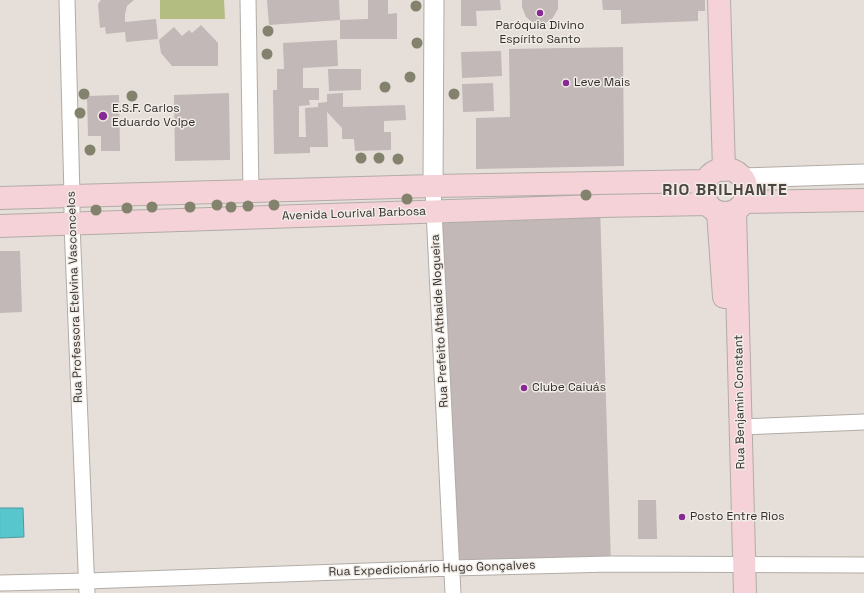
<!DOCTYPE html>
<html>
<head>
<meta charset="utf-8">
<style>
  body { margin:0 }
  canvas { display:block; background:#e5ded9 }
</style>
</head>
<body>
<canvas width="864" height="593"></canvas>
<script>
const context = document.querySelector('canvas').getContext('2d');
context.lineJoin = 'round';
function paint(path, color) { context.fillStyle = color; context.fill(path, 'evenodd'); }
function trace(path, color, width, dash) { context.strokeStyle = color; context.lineWidth = width; context.lineCap = dash ? 'butt' : 'round'; context.setLineDash(dash || []); context.stroke(path); }
function drawText(font, color, halo, rows, align = 'center') {
  context.font = font + ' "Space Grotesk",sans-serif'; context.lineWidth = 3; context.setLineDash([]); context.textBaseline = 'middle'; context.strokeStyle = halo; context.fillStyle = color; for (const [text, x, y, turn = 0] of rows) {
    context.save(); context.translate(x, y); context.rotate((+turn || 0) * Math.PI / 180); context.textAlign = isNaN(turn) ? turn : align; if (halo) context.strokeText(text, 0, 0); context.fillText(text, 0, 0); context.restore();
  }
}
paint(new Path2D(`
  M160,0H224L225,19H160Z`), '#b3bd81');
const water = new Path2D(`
  M0,508H23L24,537L0,538Z`);
paint(water, '#58c7cd');
trace(water, '#4d999d', 1);
paint(new Path2D(`
  M101,0H134L127,6L125,14V22L156,19L158,39L126,42L125,32L106,34L105,27L100,28L98,4Z
  M267,0H339L340,20L269,25Z
  M368,0H388V14L397,13V39H340V20L368,19Z
  M461,0H500L501,10L476,11L477,26H461Z
  M522,0H558V9L552,19L539,27L526,17L522,7Z
  M602,0H705V11H698V21L621,24V10H603Z
  M201,25L218,43V66H172L161,53L159,40L174,27L182,36L189,30L192,33Z
  M337,40L338,66L303,68V88H319V100H309L310,105L299,106V137H306L305,108L318,107V103L327,102V94L343,93V107L405,105L406,120L384,121V132H391V150L355,151L354,139H342V128L327,112L328,147H310V153L274,154L273,90H277V69H284L283,43Z
  M623,47L624,166L476,169V118L510,117L509,49Z
  M501,51L502,76L462,78L461,52Z
  M328,69H361V90L329,91Z
  M493,83L494,111L463,112L462,84Z
  M229,93L230,160L175,161L174,95Z
  M119,95L120,151H101V136H88L87,96Z
  M600,206L611,564L452,568L434,211Z
  M0,251H20L22,312L0,313Z
  M638,500H656L657,539H638Z`), '#c1b8b7');
const minor = new Path2D(`
  M67,0L72,196V224L87,593
  M248,0L251,191
  M433,186L434,211L453,593
  M741,427L864,422
  M0,583L87,581L452,568L611,564L864,565`);
const tertiary = new Path2D(`
  M743,178L864,174
  M433,186L434,0`);
const secondary = new Path2D(`
  M719,0L724,170
  M703 191a22 22 0 1 1 44 0a22 22 0 1 1-44 0Z
  M0,198L433,186L706,181
  M744,202L864,200
  M735,211L745,593
  M718,212L724,297
  M0,226L600,206L708,204`);
trace(minor, '#b2aca6', 17);
trace(tertiary, '#b2aca6', 21);
trace(secondary, '#b2aca6', 24);
trace(minor, '#fff', 15);
trace(tertiary, '#fff', 19);
trace(secondary, '#f4d2d8', 22);
context.fillStyle = '#83826d';
for (const [x, y] of [
  [416,6],
  [268,31],
  [417,43],
  [267,54],
  [410,77],
  [385,87],
  [84,94],
  [454,94],
  [132,96],
  [80,113],
  [90,150],
  [361,158],
  [379,158],
  [398,159],
  [586,195],
  [407,199],
  [217,205],
  [274,205],
  [248,206],
  [152,207],
  [190,207],
  [231,207],
  [127,208],
  [96,210]
]) { context.beginPath(); context.arc(x, y, 5.5, 0, 2 * Math.PI); context.fill(); }
for (const [x, y, r, color] of [
  [540,13,4,"#872a94"],
  [566,83,4,"#872a94"],
  [103,116,5,"#872a94"],
  [524,388,4,"#872a94"],
  [682,517,4,"#872a94"]
]) { const dot = new Path2D(); dot.arc(x, y, r, 0, 2 * Math.PI); context.fillStyle = color; context.fill(dot); trace(dot, '#f2ece6', 1.5); }
drawText('12px', '#322f2d', '#f2ece6', [
  ["Paróquia Divino",540,26,"center"],
  ["Espírito Santo",540,40,"center"],
  ["Leve Mais",574,83],
  ["E.S.F. Carlos",112,109],
  ["Eduardo Volpe",112,123],
  ["Clube Caiuás",532,388],
  ["Posto Entre Rios",690,517]
], 'left');
drawText('12px', '#322f2d', '#f2ece6', [
  ["Avenida Lourival Barbosa",354,214,-2],
  ["Rua Professora Etelvina Vasconcelos",75,297,-92],
  ["Rua Prefeito Athaide Nogueira",440,321,-93],
  ["Rua Benjamin Constant",740,402,-91],
  ["Rua Expedicionário Hugo Gonçalves",432,569,-2]
]);
context.letterSpacing = '1px';
drawText('bold 16px', '#4b4641', '#f2ece6', [
  ["RIO BRILHANTE",725,191]
]);
context.letterSpacing = '0px';
</script>
</body>
</html>
